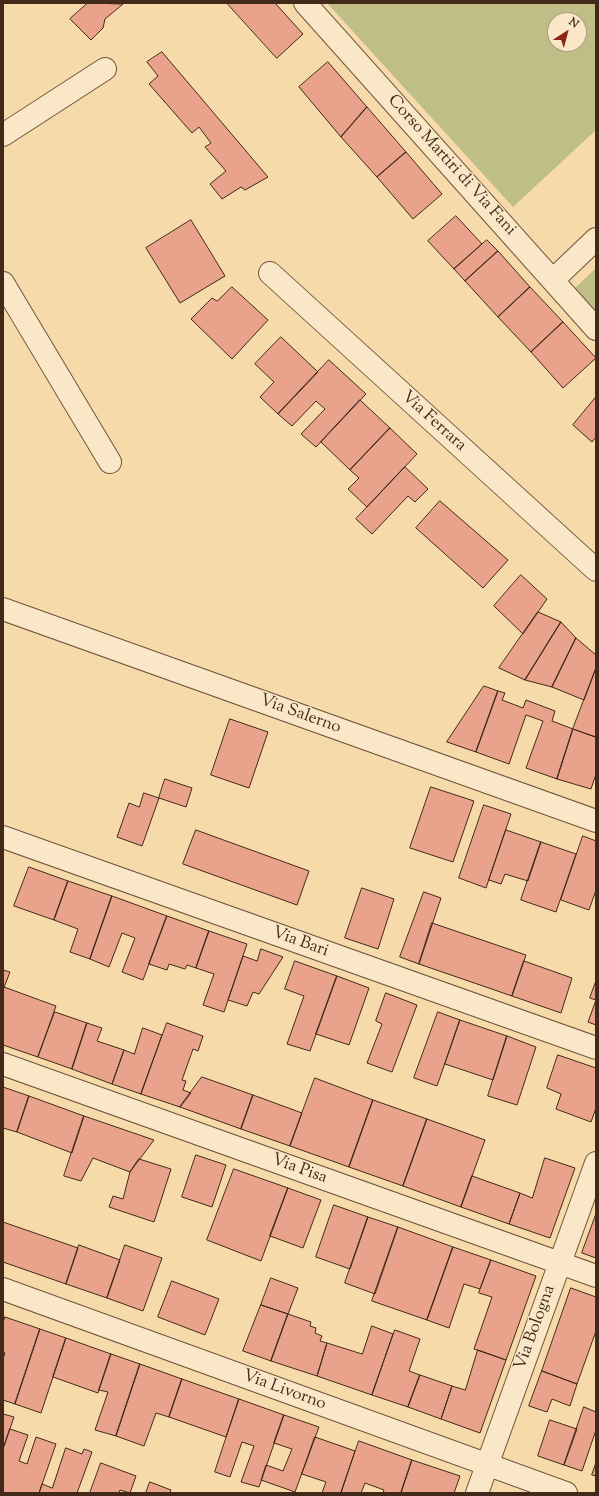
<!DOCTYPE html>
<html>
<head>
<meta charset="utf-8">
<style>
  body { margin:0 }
  #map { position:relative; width:599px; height:1496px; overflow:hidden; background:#f6daaa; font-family:"Sorts Mill Goudy",serif }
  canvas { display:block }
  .frame { position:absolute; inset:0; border:4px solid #422919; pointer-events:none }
  .north { position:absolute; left:547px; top:12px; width:40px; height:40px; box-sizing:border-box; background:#f9e7c8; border:1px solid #b09b82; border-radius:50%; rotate:36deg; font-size:11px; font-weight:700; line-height:16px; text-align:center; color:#422919 }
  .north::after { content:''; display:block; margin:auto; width:14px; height:18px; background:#8f2418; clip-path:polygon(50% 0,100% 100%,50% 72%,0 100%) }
</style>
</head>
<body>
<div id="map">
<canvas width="599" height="1496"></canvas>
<div class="frame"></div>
<div class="north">N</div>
</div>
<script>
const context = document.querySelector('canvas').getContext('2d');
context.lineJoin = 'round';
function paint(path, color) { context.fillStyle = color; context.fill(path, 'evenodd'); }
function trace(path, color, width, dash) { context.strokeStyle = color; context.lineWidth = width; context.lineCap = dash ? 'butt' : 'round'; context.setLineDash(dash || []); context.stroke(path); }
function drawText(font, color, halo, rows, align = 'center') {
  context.font = font + ' "Sorts Mill Goudy",serif'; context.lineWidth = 3; context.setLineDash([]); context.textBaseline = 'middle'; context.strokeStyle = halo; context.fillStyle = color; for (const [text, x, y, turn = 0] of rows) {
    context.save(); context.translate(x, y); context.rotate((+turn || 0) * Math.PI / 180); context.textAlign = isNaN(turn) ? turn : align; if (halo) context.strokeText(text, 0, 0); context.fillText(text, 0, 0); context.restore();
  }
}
paint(new Path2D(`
  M327,3H596V130L513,207ZM555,20H579V44H555Z
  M596,268V311L574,289Z`), '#bfbe86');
const building = new Path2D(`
  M88,3L123,4L105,19L103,28L91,40L70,19Z
  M227,3H275L303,34L277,58Z
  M162,52L268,177L245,190L241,187L222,199L210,184L226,171L205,147L211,143L199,127L192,133L149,84L158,76L147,62Z
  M328,62L367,107L341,137L299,87Z
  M367,107L406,152L377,177L341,137Z
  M406,152L442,194L413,219L377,177Z
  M456,216L482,244L454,269L428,241Z
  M191,220L225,276L180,303L146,248Z
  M487,240L498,251L465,281L454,269Z
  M498,251L530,287L498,317L465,281Z
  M232,287L268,320L232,359L191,319L212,298L217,301Z
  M530,287L563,322L531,352L498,317Z
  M563,322L596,358L563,388L531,352Z
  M281,337L318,372L278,414L260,397L274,382L255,364Z
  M329,360L366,394L316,447L301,434L325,409L316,401L292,426L278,414Z
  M596,397V437L592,442L573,425Z
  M360,400L390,428L350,470L321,442Z
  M390,428L417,454L367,507L348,489L359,478L350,470Z
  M405,467L428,489L415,502L408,496L372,534L356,519Z
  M440,501L508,560L483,588L416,528Z
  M521,575L547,599L523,634L494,606Z
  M538,612L561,622L525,680L499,668Z
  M561,622L576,638L552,687L525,680Z
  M576,638L596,655V668L584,700L552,687Z
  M596,668V733L595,737L573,729Z
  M484,686L498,691L476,752L447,742Z
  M498,691L505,693L502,700L523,708L526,700L555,711L552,721L573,729L557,779L526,768L543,721L526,715L509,764L476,752Z
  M230,719L268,732L249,788L211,775Z
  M573,729L596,737V774L591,789L557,779Z
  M165,779L192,788L186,807L159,798Z
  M431,787L474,801L453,862L410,848Z
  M144,793L159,798L142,846L117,837L129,803L139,807Z
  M484,805L511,814L486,888L459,878Z
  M196,830L309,871L297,905L183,864Z
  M506,830L541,842L528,881L505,874L501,884L489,880Z
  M583,836L596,841V890L589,910L561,900Z
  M541,842L576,854L556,912L521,900Z
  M29,867L68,881L54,920L14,906Z
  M68,881L112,896L90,959L70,952L78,929L54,920Z
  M362,888L394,899L378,949L345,938Z
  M424,892L441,898L419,964L400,957Z
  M112,896L167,916L143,980L122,972L135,938L122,933L109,967L90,959Z
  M167,916L209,931L196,968L187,965L185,969L169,964L167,970L149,964Z
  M432,923L526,955L512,996L419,964Z
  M209,931L247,944L224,1012L203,1005L214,974L196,968Z
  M261,949L283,957L259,994L253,992L247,1006L228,1000L243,956L257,961Z
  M295,961L337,976L310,1051L287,1044L304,996L285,989Z
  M524,961L572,978L561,1013L512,996Z
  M3,970L10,972L3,990Z
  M337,976L369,988L349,1045L316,1034Z
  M596,981V1025L588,1022L596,1000L590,998Z
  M4,987L56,1006L38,1057L3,1045Z
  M386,993L417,1005L392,1072L367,1063L382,1024L376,1021Z
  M55,1012L87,1023L72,1069L38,1057Z
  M438,1012L460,1020L437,1086L414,1078Z
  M460,1020L507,1036L493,1080L445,1064Z
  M87,1023L102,1028L97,1041L124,1050L112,1084L72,1069Z
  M167,1023L203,1036L198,1051L193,1049L182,1080L186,1081L183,1090L191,1093L180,1107L141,1094Z
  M143,1028L162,1035L141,1094L112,1084L124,1050L134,1054Z
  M507,1036L536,1047L517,1105L488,1096Z
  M558,1055L596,1068V1108L591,1122L556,1109L561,1094L547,1088Z
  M202,1077L253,1095L241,1129L180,1107Z
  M315,1078L373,1100L349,1167L290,1146Z
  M3,1087L29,1096L17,1132L3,1128Z
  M253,1095L302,1113L290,1146L241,1129Z
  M29,1096L84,1116L72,1153L17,1132Z
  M373,1100L427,1119L403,1186L349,1167Z
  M84,1116L154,1140L130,1172L93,1158L81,1181L64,1176Z
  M427,1119L485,1140L461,1207L403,1186Z
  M196,1155L226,1165L212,1207L182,1197Z
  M545,1158L575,1168L550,1238L509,1224L520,1193L532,1198Z
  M139,1159L171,1169L154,1222L109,1207L113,1196L123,1199L130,1172Z
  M234,1169L288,1188L261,1261L207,1240Z
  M472,1176L520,1193L509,1224L461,1207Z
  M288,1188L321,1200L303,1248L270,1236Z
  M334,1205L368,1217L350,1269L316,1257Z
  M596,1214V1258L582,1253Z
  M368,1217L398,1227L375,1294L345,1283Z
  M3,1222L78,1248L66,1284L3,1262Z
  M398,1227L453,1247L427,1320L372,1301Z
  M79,1245L120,1260L107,1298L66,1284Z
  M125,1245L162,1258L143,1311L107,1298Z
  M453,1247L491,1260L480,1289L464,1284L449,1328L427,1320Z
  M491,1260L536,1276L506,1360L474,1349L492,1297L479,1293Z
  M271,1278L298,1288L288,1314L261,1305Z
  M172,1281L219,1299L205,1335L158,1317Z
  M571,1288L596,1297V1331L577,1384L542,1371Z
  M261,1305L288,1314L271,1361L243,1351Z
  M288,1314L311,1322L310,1326L316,1328L315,1333L322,1336L320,1341L327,1343L317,1376L271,1361Z
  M5,1317L40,1329L15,1404L3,1400V1359L5,1353L3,1352V1324Z
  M372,1326L393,1334L372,1395L317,1376L327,1343L362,1354Z
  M40,1329L66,1338L41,1413L15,1404Z
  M395,1330L420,1339L409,1371L420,1375L408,1407L372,1395Z
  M66,1338L111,1354L98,1393L53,1377Z
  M478,1350L506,1360L480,1433L441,1419L452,1386L465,1390Z
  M111,1354L140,1364L116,1436L95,1430L108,1392L99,1390Z
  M140,1364L182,1379L169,1417L156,1413L144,1446L116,1436Z
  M542,1371L577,1384L570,1406L552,1399L547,1412L529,1406Z
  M420,1375L452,1386L441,1419L408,1407Z
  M182,1379L239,1399L226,1437L169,1417Z
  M239,1399L284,1415L259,1487L241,1482L254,1446L242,1442L230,1477L215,1472Z
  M584,1407L596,1412V1430L582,1471L564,1465Z
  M3,1414L14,1417L3,1449Z
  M284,1415L319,1427L295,1492L261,1480L266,1465L283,1471L292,1449L274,1443Z
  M550,1420L577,1429L564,1465L538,1456Z
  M10,1429L28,1435L19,1461L27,1464L36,1437L56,1444L39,1493H3V1449Z
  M315,1437L355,1451L341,1493H322L326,1482L302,1474Z
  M359,1441L412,1460L401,1493H383L384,1490L365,1483L361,1493H341Z
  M66,1448L82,1454L84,1449L92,1452L77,1493H39L42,1484L52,1488Z
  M412,1460L460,1476L454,1493H401Z
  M101,1463L136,1476L130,1493L120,1490L119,1493H90Z
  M596,1463V1476L592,1475Z
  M150,1482L171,1490L170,1493H146Z`);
paint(building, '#e9a38d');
trace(building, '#422919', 1);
const minor = new Path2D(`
  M305,3L596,329
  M3,135L105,69
  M270,273L596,570
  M553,280L596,239
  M3,283L110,462
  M3,609L596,821
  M3,837L596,1048
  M3,1064L596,1276
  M3,1289L566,1493
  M477,1493L596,1163`);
trace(minor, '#6f553d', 24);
trace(minor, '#f9e7c8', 22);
drawText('17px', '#422919', '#f9e7c8', [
  ["Corso Martiri di Via Fani",451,166,48],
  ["Via Ferrara",433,422,42],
  ["Via Salerno",300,715,20],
  ["Via Bari",300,943,20],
  ["Via Pisa",299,1170,20],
  ["Via Bologna",536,1328,-70],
  ["Via Livorno",284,1391,20]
]);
</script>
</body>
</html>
